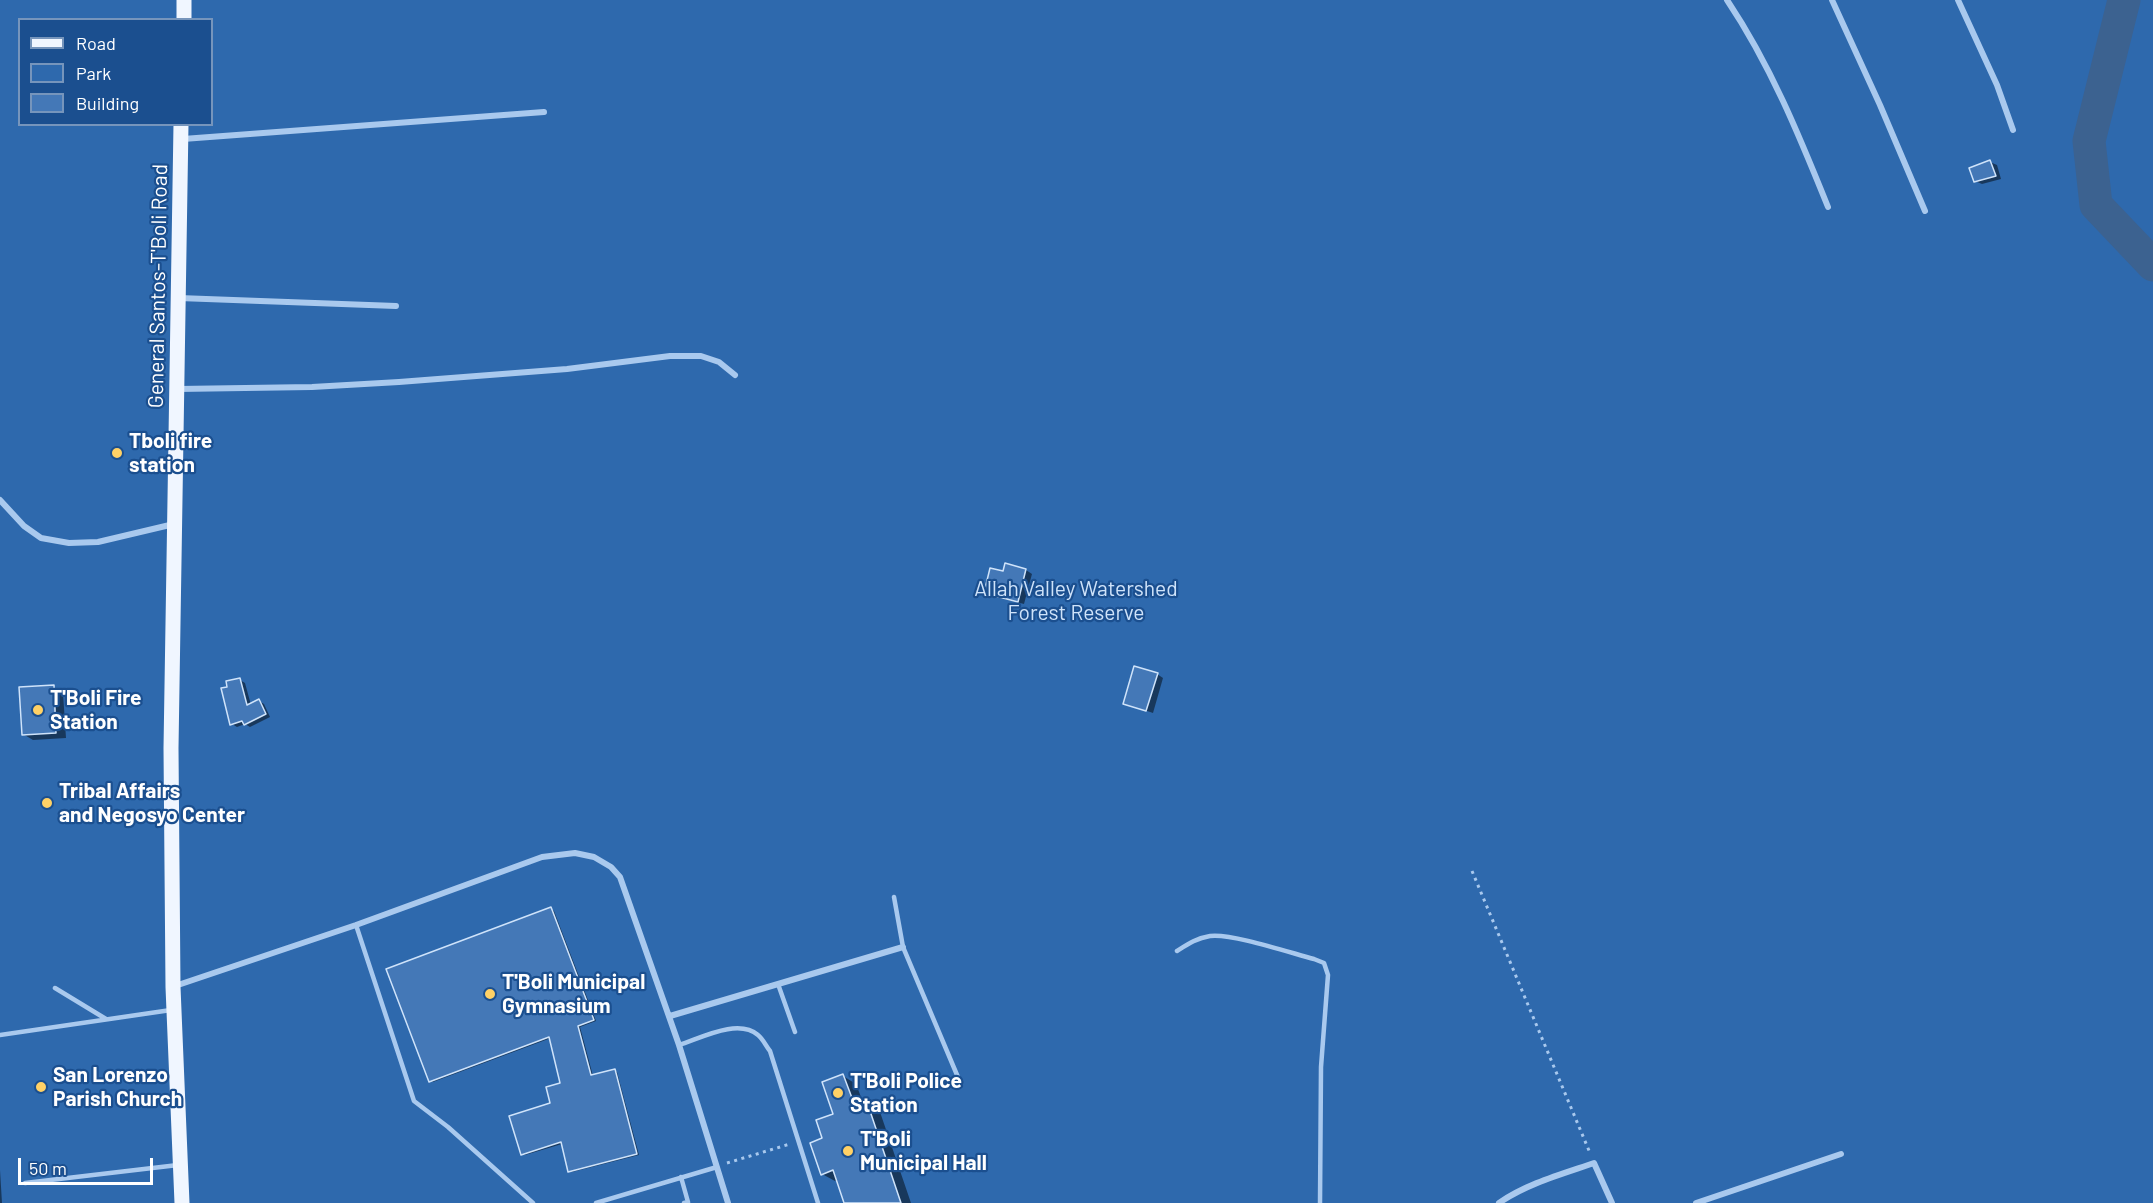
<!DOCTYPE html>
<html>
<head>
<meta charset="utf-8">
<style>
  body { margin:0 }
  #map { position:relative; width:2153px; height:1203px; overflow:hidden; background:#1b4f8f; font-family:Barlow,sans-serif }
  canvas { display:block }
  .legend { position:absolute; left:18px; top:18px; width:195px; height:108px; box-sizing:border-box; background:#1b4f8f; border:2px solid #7695bc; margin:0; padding:8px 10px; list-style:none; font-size:18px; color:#fff }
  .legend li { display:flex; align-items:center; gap:12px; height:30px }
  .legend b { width:30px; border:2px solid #7695bc }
  .scale { position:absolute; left:18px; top:1158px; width:135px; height:27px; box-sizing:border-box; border:3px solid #fff; border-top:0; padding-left:8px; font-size:18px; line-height:21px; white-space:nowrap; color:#fff; -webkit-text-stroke:4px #1b4f8f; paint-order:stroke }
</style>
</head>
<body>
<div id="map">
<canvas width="2153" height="1203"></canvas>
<ul class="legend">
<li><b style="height:8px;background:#f0f6ff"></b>Road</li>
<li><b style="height:16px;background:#2e69ad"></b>Park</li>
<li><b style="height:16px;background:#4478b7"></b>Building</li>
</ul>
<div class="scale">50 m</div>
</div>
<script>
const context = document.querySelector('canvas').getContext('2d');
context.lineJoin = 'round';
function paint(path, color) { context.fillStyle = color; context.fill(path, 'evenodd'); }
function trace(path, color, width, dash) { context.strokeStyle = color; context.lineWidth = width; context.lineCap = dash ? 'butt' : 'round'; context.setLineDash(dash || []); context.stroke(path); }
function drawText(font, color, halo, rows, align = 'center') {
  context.font = font + ' Barlow,sans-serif'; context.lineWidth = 4.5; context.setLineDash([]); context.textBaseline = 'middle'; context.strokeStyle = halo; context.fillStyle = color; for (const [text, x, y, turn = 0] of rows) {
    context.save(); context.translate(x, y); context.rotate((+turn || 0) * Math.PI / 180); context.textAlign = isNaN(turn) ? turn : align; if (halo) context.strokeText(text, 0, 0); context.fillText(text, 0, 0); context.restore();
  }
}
paint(new Path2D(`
  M0,0H2153V1203H0ZM20,20H212V124H20Z`), '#2e69ad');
paint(new Path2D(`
  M1990,162L1997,165L2001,179L1982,184L1975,181Z
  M1026,570L1032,574L1024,604L992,596L985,592L1004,573Z
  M1157,674L1163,678L1153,713L1124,703Z
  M240,680L245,683L251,705L259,701L264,704L270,717L250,727L245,724L237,727L232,724L229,688Z
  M53,687L63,693L66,738L33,740L23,734Z
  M551,909L554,911L596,1021L580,1027L593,1076L614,1071L617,1072L639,1155L572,1172L570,1171L562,1144L525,1155L522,1154L562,1084L551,1038L433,1082L431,1081Z
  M843,1076L856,1084L864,1105L867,1104L880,1112L911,1203H846L838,1180L835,1181L822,1174L824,1139L835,1115Z
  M0,1170L2,1203H0Z`), '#0007');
trace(new Path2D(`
  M2124,0L2089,141L2096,205L2153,265`), '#3c6290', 33);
const building = new Path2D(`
  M1990,160L1996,176L1974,182L1969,168Z
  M1005,563L1026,569L1018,602L984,593L990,568L1003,571Z
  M1134,666L1158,673L1146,711L1123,704Z
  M240,678L247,705L259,699L266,714L244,725L242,721L230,725L221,688L227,687L226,681Z
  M54,685L56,733L22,735L19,687Z
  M551,907L594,1020L578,1026L591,1075L615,1069L637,1154L568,1172L561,1142L521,1155L509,1116L550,1103L546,1087L560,1083L549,1037L429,1082L386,969Z
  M843,1074L855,1106L867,1102L901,1203H844L833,1170L821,1175L810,1143L822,1138L816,1120L833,1114L822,1082Z`);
paint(building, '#4478b7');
trace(building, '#cfe3fa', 1.5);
trace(new Path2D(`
  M1472,871L1590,1153
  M727,1163L790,1144`), '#a9c9ee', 3, [3, 4.5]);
trace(new Path2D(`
  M894,897L903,947L960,1082
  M356,925L414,1101L448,1127L533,1203
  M1177,951C1188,944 1197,938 1210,936C1231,933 1291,953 1314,959L1324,963L1328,975L1321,1067L1320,1203
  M778,984L795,1032
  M55,988L106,1019
  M0,1035L171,1010
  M679,1045C701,1038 738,1018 758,1035C763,1039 766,1046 770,1051L818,1203
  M681,1177L688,1202L684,1203
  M25,1183L178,1165
  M596,1203L717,1167`), '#a9c9ee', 4.5);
trace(new Path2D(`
  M1727,0C1770,64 1799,135 1828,207
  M1832,0L1880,105L1925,211
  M1958,0L1997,85L2013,130
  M183,139L544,112
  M179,298L396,306
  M178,389L312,387L399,382L567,369L670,356H701L719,362L735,375
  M0,500L24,526L41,538L69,543L98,542L174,524
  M175,986L356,925L542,857L575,853L594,857L611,867L620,877L679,1045L728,1203
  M670,1016L903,947
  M1499,1203C1526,1184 1562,1174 1594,1163L1612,1203
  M1696,1203L1841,1154`), '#a9c9ee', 6);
trace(new Path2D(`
  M184,20V0
  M181,124L171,748L173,987L182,1203`), '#f0f6ff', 15);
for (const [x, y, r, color] of [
  [117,453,6,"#ffd166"],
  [38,710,6,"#ffd166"],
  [47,803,6,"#ffd166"],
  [490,994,6,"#ffd166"],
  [41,1087,6,"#ffd166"],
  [838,1093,6,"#ffd166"],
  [848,1151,6,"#ffd166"]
]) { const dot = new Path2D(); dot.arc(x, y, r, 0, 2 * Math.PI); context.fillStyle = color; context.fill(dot); trace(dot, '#1b4f8f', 2); }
drawText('21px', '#fff', '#1b4f8f', [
  ["General Santos-T'Boli Road",158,286,-89]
]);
drawText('bold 21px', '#fff', '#1b4f8f', [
  ["Tboli fire",129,441],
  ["station",129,465],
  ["T'Boli Fire",50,698],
  ["Station",50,722],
  ["Tribal Affairs",59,791],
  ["and Negosyo Center",59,815],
  ["T'Boli Municipal",502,982],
  ["Gymnasium",502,1006],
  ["San Lorenzo",53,1075],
  ["Parish Church",53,1099],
  ["T'Boli Police",850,1081],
  ["Station",850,1105],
  ["T'Boli",860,1139],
  ["Municipal Hall",860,1163]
], 'left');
drawText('21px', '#cfe3fa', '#1b4f8f', [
  ["Allah Valley Watershed",1076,589],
  ["Forest Reserve",1076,613]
]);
</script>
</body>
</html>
